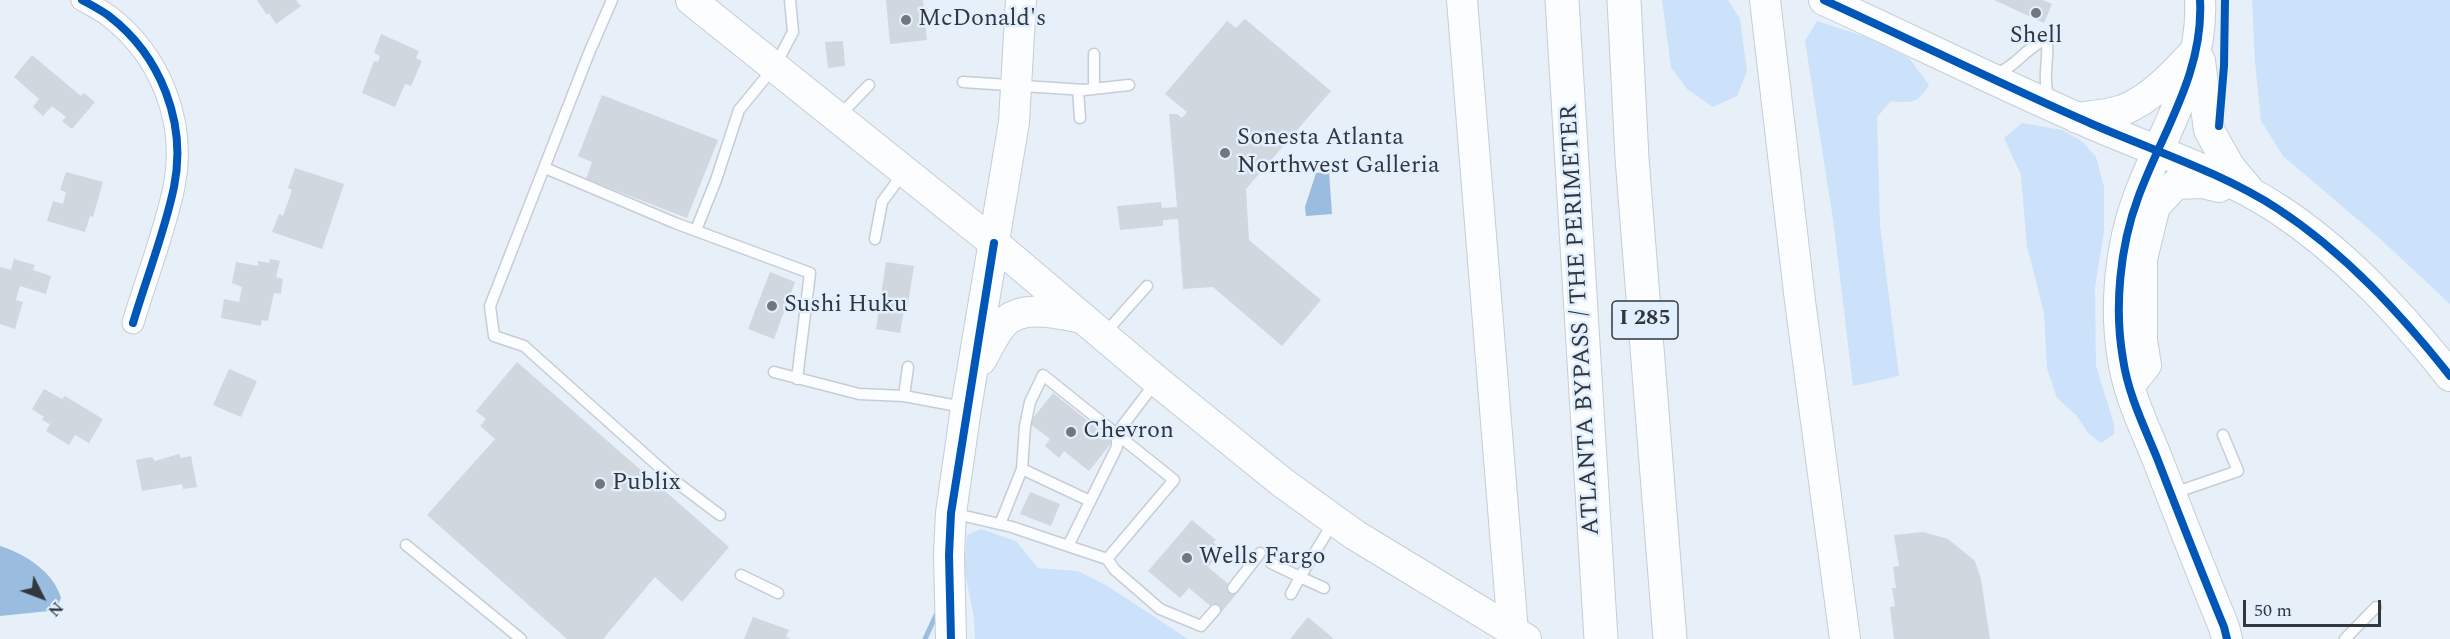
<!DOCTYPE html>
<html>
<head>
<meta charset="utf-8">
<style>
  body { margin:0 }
  #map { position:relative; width:2450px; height:639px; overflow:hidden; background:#e7eff8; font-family:Spectral,serif }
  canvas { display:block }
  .north { position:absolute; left:12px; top:567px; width:60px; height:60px; -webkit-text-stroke:4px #e1effe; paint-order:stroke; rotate:132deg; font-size:16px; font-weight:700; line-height:24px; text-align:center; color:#32373d }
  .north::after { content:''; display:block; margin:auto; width:21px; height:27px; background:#32373d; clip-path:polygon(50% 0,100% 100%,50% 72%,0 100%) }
  .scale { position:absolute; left:2243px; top:600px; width:138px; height:27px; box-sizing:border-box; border:3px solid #32373d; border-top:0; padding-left:8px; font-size:18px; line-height:21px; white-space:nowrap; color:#32373d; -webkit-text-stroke:4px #e1effe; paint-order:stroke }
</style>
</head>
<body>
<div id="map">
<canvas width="2450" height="639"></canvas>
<div class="north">N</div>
<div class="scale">50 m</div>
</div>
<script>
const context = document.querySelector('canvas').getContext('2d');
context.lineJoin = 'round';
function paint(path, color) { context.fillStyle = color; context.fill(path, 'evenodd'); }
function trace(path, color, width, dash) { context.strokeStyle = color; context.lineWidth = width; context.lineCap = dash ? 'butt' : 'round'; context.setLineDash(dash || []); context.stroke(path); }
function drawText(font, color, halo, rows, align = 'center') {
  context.font = font + ' Spectral,serif'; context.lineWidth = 5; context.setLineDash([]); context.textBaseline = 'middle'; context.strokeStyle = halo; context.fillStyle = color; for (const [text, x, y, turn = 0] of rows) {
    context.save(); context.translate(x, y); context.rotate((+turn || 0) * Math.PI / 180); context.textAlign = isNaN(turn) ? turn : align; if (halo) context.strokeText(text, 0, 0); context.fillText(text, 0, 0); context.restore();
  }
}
paint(new Path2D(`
  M1662,0H1728L1740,19L1747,71L1737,96L1713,107L1687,89L1671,67Z
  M2252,0H2450V304L2376,235L2283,156L2261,121L2255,61Z
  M1817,21L1872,39L1909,58L1929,85C1918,104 1911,103 1891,101L1877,117L1880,225L1899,376L1853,386L1833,219L1805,41Z
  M2022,123L2062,130L2083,142L2096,157L2104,187V231L2095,288L2096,366L2114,424V434L2101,443L2089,434L2076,415L2057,398L2047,368L2044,313L2027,246L2021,175L2004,138Z
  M981,529L1016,541L1038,568L1078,571L1109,587L1188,639H975L974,617L964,569L967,535Z`), '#cbe2fa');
paint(new Path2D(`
  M1329,172L1332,214L1306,216L1305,207L1316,173Z
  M0,546C25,554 54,572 61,598L58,605L49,611L0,616Z`), '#9abcdf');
trace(new Path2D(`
  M925,639L936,615`), '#9abcdf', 5);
paint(new Path2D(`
  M257,0H296L301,6L276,24L269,13L267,15Z
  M886,0H923L927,40L890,44Z
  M1994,0H2043L2052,4L2044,23Z
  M1245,19L1331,91L1246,189L1249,240L1321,300L1282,346L1213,287L1183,289L1178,219L1163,220V226L1120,230L1117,206L1161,202L1162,208L1177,207L1169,114H1177L1182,118L1187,112L1165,94L1227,21L1236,28Z
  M381,34L419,51L416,58L422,61L411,86L405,84L395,107L362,93L374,61L378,62L380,56L374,53Z
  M843,41L845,66L828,68L825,42Z
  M32,55L81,96L84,93L95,102L72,129L62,121L66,117L52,106L43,116L33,107L39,99L14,77Z
  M602,95L718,140L687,218L586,179L592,162L578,156Z
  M295,168L344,184L322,249L272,232L279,214L283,216L292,190L288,188Z
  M66,172L103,182L93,217L90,216L85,232L47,221L53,201L63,204L66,192L60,190Z
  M14,259L35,265L33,270L51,276L46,294L20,286L16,300L23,302L15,329L0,324V267L11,270Z
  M270,259L280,261L276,277L283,279L281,294L274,293L268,321L262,320L261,326L221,318L224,299L239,302L242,287L232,283L236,262L258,266V261L269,263Z
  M886,262L914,266L907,310H904L900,333L876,329Z
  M770,272L795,282L774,339L748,329Z
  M517,362L729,547L682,602L655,577L603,639H567L427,515L495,439L480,426L486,419L476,411Z
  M229,369L257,381L241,417L213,405Z
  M44,389L62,399L65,396L103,419L89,443L75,435L69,445L46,431L50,424L42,420L44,417L32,409Z
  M1053,393L1113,441L1089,471L1064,451L1059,458L1045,446L1050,439L1029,423Z
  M179,454L181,458L191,456L197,487L183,489L182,484L142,491L136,460L152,457L155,461Z
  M1030,492L1060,504L1051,526L1020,514Z
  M1192,520L1216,540L1213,542L1222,550L1208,567L1238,592L1220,614L1189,588L1180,598L1148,571Z
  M1923,532L1948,539L1975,561L1981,579L1990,639H1894L1890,607L1895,606L1892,588H1896L1893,567L1899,566L1894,535Z
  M753,617L789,630L786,637L791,639H744Z
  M1308,617L1334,639H1290Z`), '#d0d7de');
const lane = new Path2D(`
  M612,0L589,53L490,306L494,336L524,346L676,482L720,515
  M1094,54V89
  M1996,74C2017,66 2027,46 2047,39C2049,59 2042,79 2049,98
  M963,82L1084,90L1129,85
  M1078,90L1080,118
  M838,117L869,85
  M545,168L675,223L810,273L797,379
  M696,230L716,180L739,110L775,66L793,32L790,0
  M875,239L882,202L904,172
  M1105,333L1147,286
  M774,372L859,394L904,396L963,407
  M1155,383L1117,433V447L1068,546L1107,559L1115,570L1160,609L1201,626L1215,610
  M904,396L908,367
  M1022,469L1025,426L1030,402L1043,375L1174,480L1107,559
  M2174,493L2238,471L2223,435
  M952,513L1012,527L1068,546
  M1000,524L1022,469L1090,501
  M406,545L521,639
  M1271,563L1300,577L1291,594
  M741,575L778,593
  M1233,588L1260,553
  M1324,588L1300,577L1334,521
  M2345,639L2376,607`);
const street = new Path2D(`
  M82,0C91,5 101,10 109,16C161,56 187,123 174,187C165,231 146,279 133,323`);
const secondary = new Path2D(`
  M691,0L994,243L1157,381L1283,483L1355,535L1526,639
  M1462,0L1513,632
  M1765,0L1800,301L1845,639
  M1824,0C1914,41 2002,85 2092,124C2154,151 2221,172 2278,209C2345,253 2401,314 2450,376
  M2200,0C2204,73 2162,132 2138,198C2120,246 2114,308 2123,359C2128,394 2144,426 2157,458C2179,515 2201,571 2224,627L2227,639
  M2200,61L2209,130L2229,166L2248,189
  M2077,118C2092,116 2109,115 2123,110C2151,99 2175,73 2195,51
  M981,360C988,348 994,334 1003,324C1022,303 1059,314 1083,318
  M2129,386L2146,365L2142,340V259L2155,206L2176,184L2202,183L2219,187
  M951,639L949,555L951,513L966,408L1014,122L1021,0`);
const highway = new Path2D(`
  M1562,0L1601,639
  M1624,0L1632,158L1670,639
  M1513,632L1514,639`);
trace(lane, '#c7cdd4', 13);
trace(street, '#c7cdd4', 23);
trace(secondary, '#c7cdd4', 32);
trace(highway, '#c7cdd4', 35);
trace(lane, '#fbfdfe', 10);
trace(street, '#fbfdfe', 21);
trace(secondary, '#fbfdfe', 30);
trace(highway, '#fbfdfe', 33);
trace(new Path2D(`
  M82,0C91,5 101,10 109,16C161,56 187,123 174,187C165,231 146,279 133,323
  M1824,0C1914,41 2002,85 2092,124C2154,151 2221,172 2278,209C2345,253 2401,314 2450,376
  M2200,0C2204,73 2162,132 2138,198C2120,246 2114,308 2123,359C2128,394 2144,426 2157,458C2179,515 2201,571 2224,627L2227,639
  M2219,126L2224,66L2225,0
  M951,639L949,555L951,513L994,243`), '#0057b8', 8);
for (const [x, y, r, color] of [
  [2036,13,6,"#71777e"],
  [906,20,6,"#71777e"],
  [1225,153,6,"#71777e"],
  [772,306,6,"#71777e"],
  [1071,432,6,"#71777e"],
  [600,484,6,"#71777e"],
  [1187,558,6,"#71777e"]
]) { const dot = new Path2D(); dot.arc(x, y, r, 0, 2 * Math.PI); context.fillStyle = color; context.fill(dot); trace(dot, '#e1effe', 2); }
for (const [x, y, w] of [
  [1645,320,66]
]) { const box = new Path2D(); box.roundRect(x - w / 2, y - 19, w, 38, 4.5); context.fillStyle = '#e1effe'; context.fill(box); trace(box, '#32373d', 1.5); }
drawText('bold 22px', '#32373d', null, [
  ["I 285",1645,320]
]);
drawText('24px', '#32373d', '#e1effe', [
  ["McDonald's",918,20],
  ["Shell",2036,37,"center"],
  ["Sonesta Atlanta",1237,139],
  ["Northwest Galleria",1237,167],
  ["Sushi Huku",784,306],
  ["Chevron",1083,432],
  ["Publix",612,484],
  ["Wells Fargo",1199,558]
], 'left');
drawText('24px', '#32373d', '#e1effe', [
  ["ATLANTA BYPASS / THE PERIMETER",1582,320,-93]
]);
</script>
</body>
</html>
